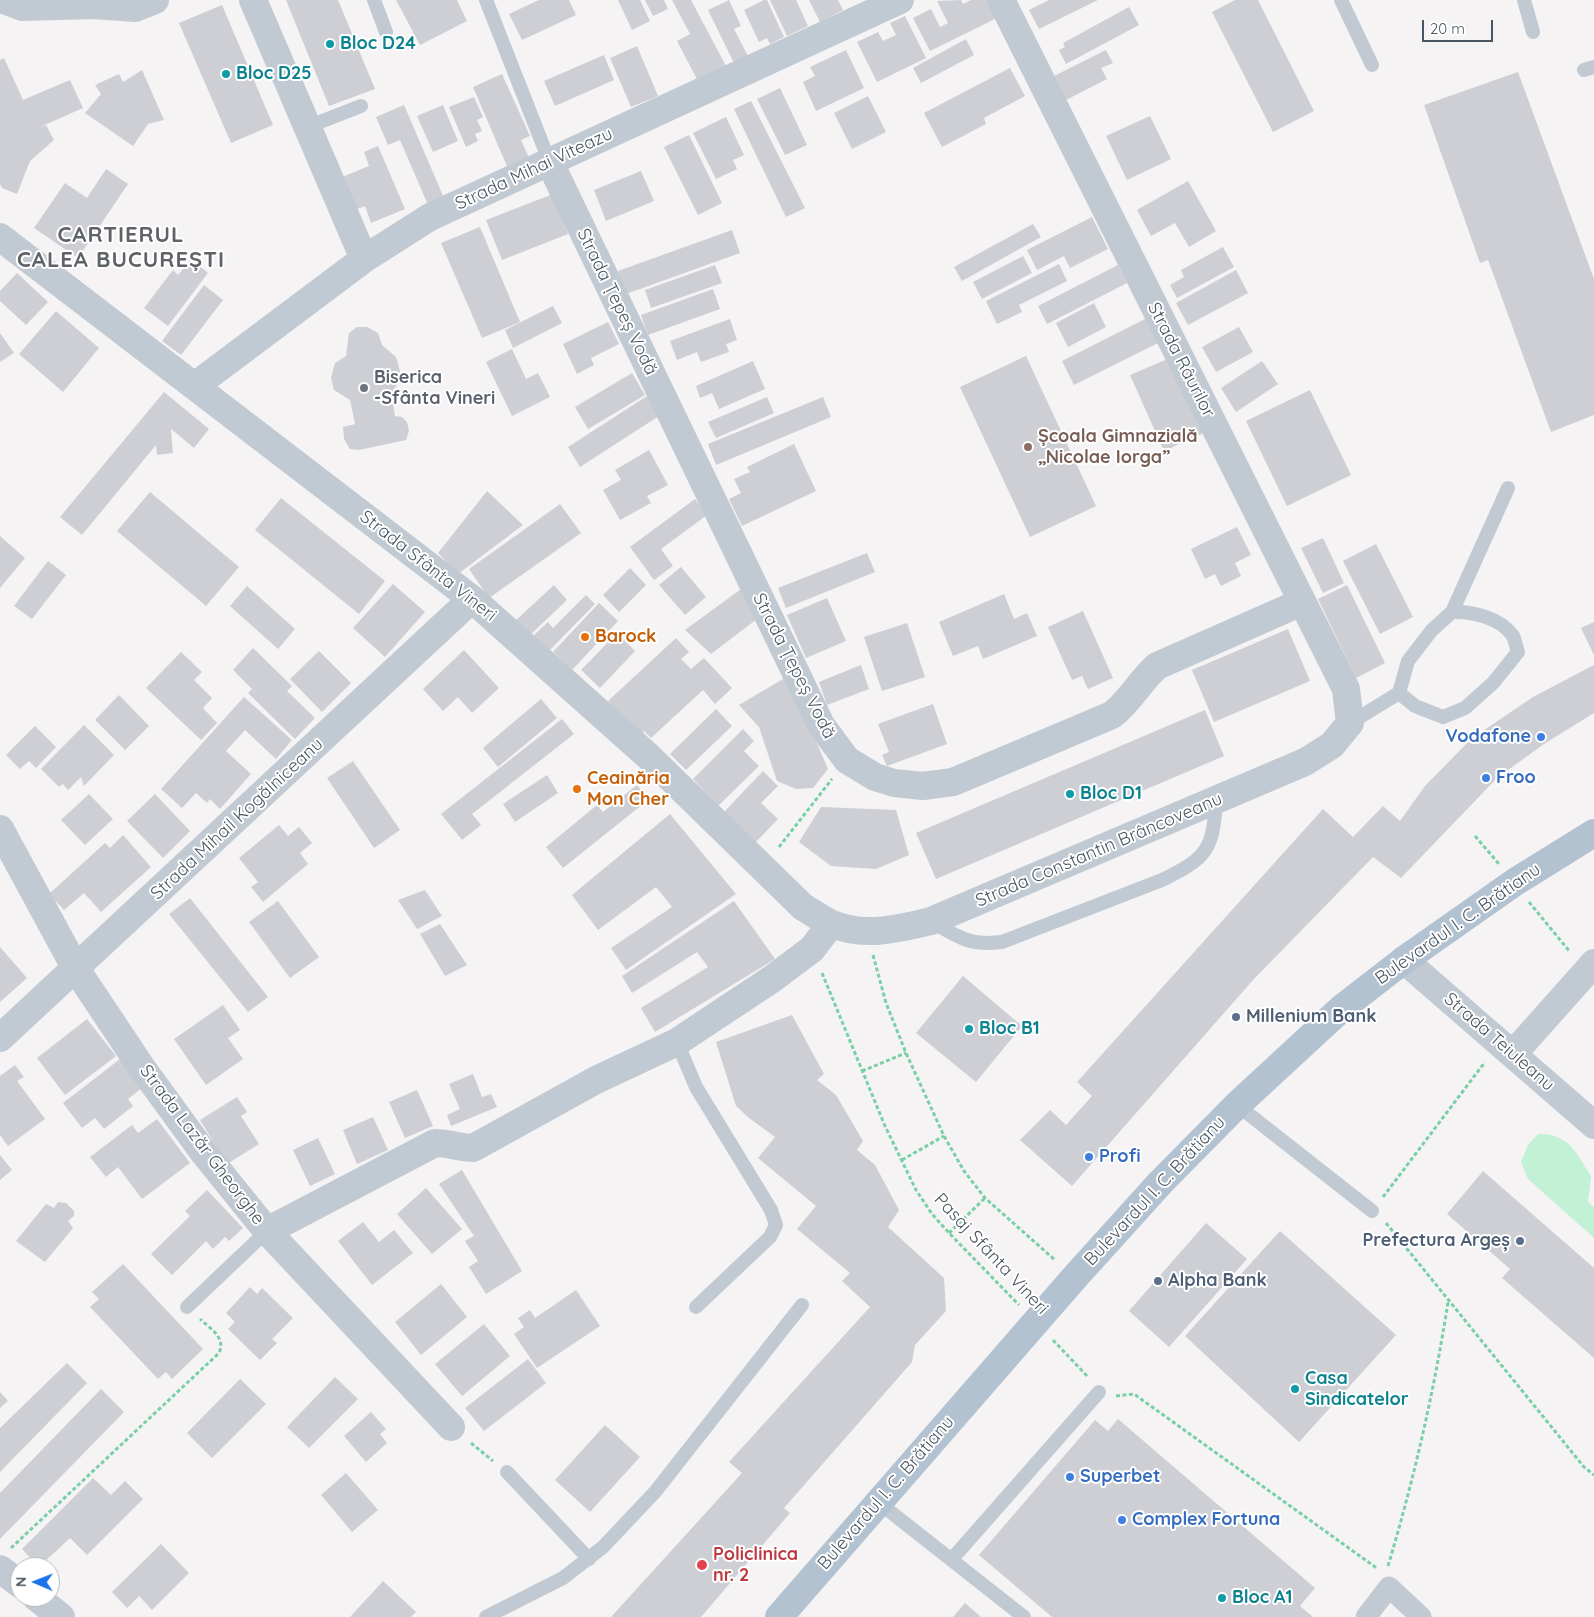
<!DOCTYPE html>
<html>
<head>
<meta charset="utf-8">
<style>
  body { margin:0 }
  #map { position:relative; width:1594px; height:1617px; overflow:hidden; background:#f5f3f3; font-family:Quicksand,sans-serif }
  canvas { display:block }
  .north { position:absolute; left:10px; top:1557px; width:50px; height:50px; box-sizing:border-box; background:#fff; border:1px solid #b7bbc0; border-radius:50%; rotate:271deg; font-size:14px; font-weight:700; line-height:20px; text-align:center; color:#4a5661 }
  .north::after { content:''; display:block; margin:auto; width:18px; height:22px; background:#1a73e8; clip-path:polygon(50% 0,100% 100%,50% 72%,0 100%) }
  .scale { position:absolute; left:1422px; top:20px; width:71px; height:22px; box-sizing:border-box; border:2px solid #4a5661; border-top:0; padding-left:6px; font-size:15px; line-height:18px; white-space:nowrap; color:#4a5661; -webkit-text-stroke:4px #fff; paint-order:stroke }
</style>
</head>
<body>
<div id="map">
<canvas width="1594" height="1617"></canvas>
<div class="north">N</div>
<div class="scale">20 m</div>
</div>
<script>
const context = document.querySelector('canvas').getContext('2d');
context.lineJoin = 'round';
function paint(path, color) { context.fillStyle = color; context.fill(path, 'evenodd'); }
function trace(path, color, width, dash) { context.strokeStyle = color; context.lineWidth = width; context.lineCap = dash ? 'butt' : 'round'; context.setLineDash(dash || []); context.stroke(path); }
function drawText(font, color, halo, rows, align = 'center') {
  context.font = font + ' Quicksand,sans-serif'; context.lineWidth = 4; context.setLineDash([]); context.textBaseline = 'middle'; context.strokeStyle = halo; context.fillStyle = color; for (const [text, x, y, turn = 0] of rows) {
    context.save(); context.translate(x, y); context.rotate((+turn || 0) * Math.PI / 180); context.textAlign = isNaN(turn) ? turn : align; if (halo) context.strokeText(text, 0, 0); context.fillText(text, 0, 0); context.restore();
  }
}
paint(new Path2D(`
  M1538,1134C1569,1133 1576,1153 1591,1176L1588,1202L1594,1207V1238L1528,1179L1521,1162L1528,1145Z`), '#c3f1d5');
paint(new Path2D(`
  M286,0H338L375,89L329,106Z
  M396,0H457L467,21L420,45Z
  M539,0H569L576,15L522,40L509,14Z
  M618,0H640L650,21L632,30Z
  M645,0H664L668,9L653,16Z
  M672,0H691L726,66L698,81L677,41L690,34Z
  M729,0L741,26L734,29L749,58L735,65L708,10Z
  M764,0H767L784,37L770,44L767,38L759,42L744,10Z
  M770,0H796L808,26L787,36Z
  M809,0H838L843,10L820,22Z
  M961,0L963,4L971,0H988L997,18L930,51L913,18L931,9L940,27L948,23L937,1Z
  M1049,0H1098L1039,29L1029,10Z
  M1235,0H1258L1314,111L1273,132L1212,12Z
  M222,5L273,125L231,143L179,23Z
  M1129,7L1139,25L1066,64L1059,50L1065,47L1063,43Z
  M905,16L926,58L877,82L857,42L878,32L883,41L896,35L890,23Z
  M966,39L974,55L921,83L913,68Z
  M637,46L658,96L631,107L610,58Z
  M846,50L864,88L816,111L803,82L815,76L810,67Z
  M1106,50L1113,63L1101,68L1107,79L1066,100L1054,76Z
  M604,55L614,80L555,106L544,81Z
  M4,58L23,100L70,80L83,108L40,127L46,125L54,140L30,161L17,194L2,188L0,184V60Z
  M1010,68L1025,96L984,118L986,124L942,147L924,113Z
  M142,70L164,120L148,124L133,146L85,113L101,94L95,85L119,74L123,82Z
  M1518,72L1594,279V415L1551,432L1488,260L1480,263L1424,105Z
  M502,74L530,136L521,140L531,162L509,171L473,87Z
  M780,88L807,145L785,155L757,99Z
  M868,96L886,132L852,149L834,113Z
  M474,97L483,117L477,120L482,131L475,134L478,141L466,147L449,107Z
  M751,101L805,208L786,217L734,109Z
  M404,105L444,198L428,205L400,140L388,145L376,117Z
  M443,105L458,141L433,152L417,116Z
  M1150,116L1171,159L1127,180L1106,136Z
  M726,117L744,155L733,160L737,169L716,179L693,133Z
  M689,135L722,203L698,215L664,147Z
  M378,146L405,209L371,223L365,206L355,210L342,177L369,166L364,152Z
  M106,169L128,184L78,258L34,228L65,183L87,198Z
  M641,171L654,201L606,221L594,190Z
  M1188,181L1216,231L1189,247L1175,223L1151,236L1137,210Z
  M553,194L568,234L502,260L486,220Z
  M1092,217L1108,249L1070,268L1064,256L1037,270L1027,250Z
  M1033,224L1041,237L962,281L954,267Z
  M480,227L520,322L482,338L441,243Z
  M732,230L740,253L626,294L618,271Z
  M1223,247L1234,267L1177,298L1170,285L1184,277L1181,270Z
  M1023,256L1032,273L982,299L973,282Z
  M191,259L208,273L168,326L144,308L173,270L178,275Z
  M1059,264L1067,281L1019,305L1022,312L997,324L986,301Z
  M715,265L722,283L651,308L645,290Z
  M1118,265L1127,283L1047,324L1038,306Z
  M1236,270L1248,293L1188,325L1176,303Z
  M17,273L48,302L26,325L0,301V291Z
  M204,285L223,300L181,355L162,341Z
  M713,289L720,309L648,335L641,315Z
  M1094,303L1106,327L1068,347L1056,323Z
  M553,306L562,323L513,348L505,330Z
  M56,311L99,348L63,392L19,354Z
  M1147,318L1160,342L1074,385L1062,361Z
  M730,319L737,340L726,344L729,352L701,362L697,352L677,360L670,341Z
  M608,322L619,344L591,358L594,365L577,374L563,344Z
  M357,327H367L378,333L382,345L396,357L400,371L397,385L391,393L395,416L402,417L407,422L409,431L406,440L359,450L350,449L344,439L343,427L355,424L350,400L334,390L331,378L335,363L346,356L349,333Z
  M1239,327L1253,352L1216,372L1202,347Z
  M0,333L14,353L0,362Z
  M512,349L526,379L538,373L550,397L512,416L486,362Z
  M1026,356L1096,506L1030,537L960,387Z
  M1172,357L1206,432L1164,451L1130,375Z
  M753,361L765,389L719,409L712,393L700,398L696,386Z
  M1262,361L1278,384L1236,412L1221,388Z
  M632,373L645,395L588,429L575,407Z
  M1310,390L1351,475L1287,506L1246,421Z
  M164,392L209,429L194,448L171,429L173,453L157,455L156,445L82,535L60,517Z
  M647,396L659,416L580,467L568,447Z
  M767,397L774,413L716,438L708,422Z
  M823,397L831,417L716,465L708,444Z
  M794,444L816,491L742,526L729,499L741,493L734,479L750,472L747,467Z
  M649,450L668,485L647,496L651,503L620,520L603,490L621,480L615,470Z
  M487,491L523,525L458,574L438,553Z
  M150,492L239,567L206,606L117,531Z
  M281,498L385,581L359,614L255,530Z
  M695,499L707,515L661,549L673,566L654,580L630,547Z
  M560,504L581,533L489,598L469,569Z
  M1237,527L1251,555L1235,563L1241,576L1221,586L1215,574L1205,579L1191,549Z
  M0,536L25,558L0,588Z
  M1323,538L1344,583L1323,593L1301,548Z
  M1376,544L1413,617L1380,634L1343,561Z
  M867,553L875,572L786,608L778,588Z
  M48,561L66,575L32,619L14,606Z
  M681,567L706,597L685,615L659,585Z
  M630,568L646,585L619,612L603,595Z
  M393,584L425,612L385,657L353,628Z
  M554,585L567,600L529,636L515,621Z
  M1347,585L1385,663L1356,678L1318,599Z
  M247,586L295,629L278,649L230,606Z
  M741,589L757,619L711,654L685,630Z
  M1004,594L1014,619L1027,613L1037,636L983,659L978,646L953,656L939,622Z
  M586,595L595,604L549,651L533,636L548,622L553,628Z
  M827,598L846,641L806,658L787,615Z
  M599,603L618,621L572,670L553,652Z
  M1083,611L1113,678L1088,689L1082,676L1072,680L1048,627Z
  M1594,622V655L1581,628Z
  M907,623L925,677L882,691L864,637Z
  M1288,629L1310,681L1214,722L1192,670Z
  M617,633L635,651L600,688L581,670Z
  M676,638L689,652L681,659L691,669L704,658L732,688L715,704L703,690L651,738L644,731L640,736L608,701Z
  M253,648L292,686L287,691L315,718L295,739L248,693L252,689L233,670Z
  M464,650L499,688L472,713L458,697L443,711L423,689Z
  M319,651L351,683L322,712L290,679Z
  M181,652L202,672L194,680L212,698L203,708L217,723L201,740L146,688Z
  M861,665L869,689L827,705L819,682Z
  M1594,665V713L1544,744L1497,778L1401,878L1373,857L1253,980L1072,1186L1020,1140L1050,1110L1066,1125L1092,1096L1077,1082L1323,809L1353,837L1383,806L1400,821L1425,786L1471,739L1533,697Z
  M788,676L828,769L813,788L796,789L777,781L759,727L739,705Z
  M119,695L149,726L125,750L95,720Z
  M244,697L292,740L276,759L245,730L226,751L251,774L220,809L210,799L207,803L196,793L182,808L161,789Z
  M541,699L557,718L498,767L483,748Z
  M933,704L947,744L887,766L882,755L889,752L878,724Z
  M716,709L732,726L686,770L670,754Z
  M1205,710L1224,756L936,879L916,833Z
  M562,719L574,734L472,814L481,825L462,840L441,814Z
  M84,725L114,755L84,786L81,777L68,790L63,784L59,787L41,769Z
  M35,726L56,747L36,768L29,761L20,769L6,755Z
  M743,729L754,741L744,751L759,766L718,806L693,779Z
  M353,761L400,830L374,848L327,778Z
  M763,771L778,786L761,803L778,819L756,842L724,812Z
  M547,775L558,793L515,822L503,804Z
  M637,785L648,800L563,868L546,847L597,805L603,812Z
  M89,794L113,819L85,845L61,820Z
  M155,794L190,831L163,858L127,821Z
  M821,807L896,810L909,855L876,869L831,866L799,842Z
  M670,814L736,894L626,970L611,948L672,907L656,887L598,930L572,895Z
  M279,825L288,836L299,827L312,843L300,853L308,864L263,902L251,887L258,882L239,858Z
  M123,835L151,867L101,912L84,893L64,910L49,894L105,843L110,848Z
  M425,890L442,916L417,929L398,900Z
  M190,898L268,997L248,1012L169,914Z
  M278,901L319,957L290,978L249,922Z
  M734,901L775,959L655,1032L641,1008L708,967L697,952L632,993L622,976Z
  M440,924L467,965L445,976L420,934Z
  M0,947L27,978L0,1002Z
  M963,976L1022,1026L976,1082L916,1033Z
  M223,1005L240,1030L228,1038L243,1059L206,1085L174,1039Z
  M792,1015L824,1074L817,1080L836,1095L863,1141L857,1150L875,1165L899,1210L888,1227L944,1278L946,1311L915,1345L912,1362L784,1508L790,1513L701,1617H611L742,1473L729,1462L870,1307L842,1281L850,1273L797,1229L816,1206L758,1158L775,1137L749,1118L736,1106L716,1042Z
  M87,1019L116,1056L65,1095L37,1058Z
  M120,1059L142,1088L128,1099L133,1106L104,1129L95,1118L82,1128L63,1103Z
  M15,1065L24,1077L17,1081L45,1119L8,1146L0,1135V1076Z
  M473,1074L482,1097L491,1094L497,1107L451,1126L447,1115L460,1109L449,1084Z
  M417,1090L433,1126L405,1138L389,1102Z
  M237,1097L247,1112L241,1116L259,1144L227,1164L200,1120Z
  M373,1117L388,1150L357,1164L343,1130Z
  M157,1119L190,1163L142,1199L118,1167L106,1177L90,1157L132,1125L138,1133Z
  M318,1138L335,1174L310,1186L293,1150Z
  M0,1155L12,1170L0,1180Z
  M462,1170L522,1271L486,1294L469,1267L478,1261L465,1241L474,1236L439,1184Z
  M1483,1171L1594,1268V1358L1502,1278L1510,1269L1447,1214Z
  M426,1188L462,1229L432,1254L397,1214Z
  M207,1190L243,1228L229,1241L225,1237L213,1249L206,1241L172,1275L151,1254L190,1216L185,1211Z
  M58,1202L66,1203L74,1211V1216L68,1221L73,1228L45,1262L16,1241L46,1204L54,1208Z
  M363,1222L379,1242L394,1230L413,1253L372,1285L338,1241Z
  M1206,1223L1247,1259L1169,1347L1129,1311Z
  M1280,1231L1396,1335L1299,1442L1185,1336Z
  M123,1264L203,1349L172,1379L166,1372L158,1379L90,1307L99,1299L92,1292Z
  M441,1284L467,1317L421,1355L395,1322Z
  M250,1287L257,1294L262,1288L293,1318L272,1339L277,1343L260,1360L228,1329L235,1322L226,1313Z
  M576,1290L600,1326L537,1368L514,1334L524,1327L518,1318L530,1310L535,1318Z
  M484,1324L510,1356L462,1396L435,1364Z
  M528,1359L546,1383L484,1431L465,1408Z
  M67,1363L87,1383L0,1472V1428Z
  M335,1377L358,1399L309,1448L287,1427Z
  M240,1379L266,1404L212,1458L187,1433Z
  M101,1389L124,1412L0,1539V1493Z
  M0,1392L8,1401L0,1408Z
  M371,1412L386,1429L380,1434L387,1443L366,1462L344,1436Z
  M1118,1419L1315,1588L1300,1606L1313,1617H1052L979,1555L1095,1420L1108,1431Z
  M605,1425L640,1457L590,1512L555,1480Z
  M346,1473L378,1510L352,1532L321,1495Z
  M93,1478L111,1495L125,1481L143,1499L87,1555L70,1538L39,1567L22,1549Z
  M161,1544L189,1573L152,1610L139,1596L127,1608L112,1592Z
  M383,1581L416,1612L411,1617H350Z
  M965,1603L981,1617H953Z`), '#cdcfd5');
trace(new Path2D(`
  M1475,836L1499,864
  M779,847L832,779
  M1529,902L1570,952
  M873,955L886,1003L906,1053L944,1136L964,1171L985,1198L1055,1260
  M822,973L885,1126L916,1190L932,1214L949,1233L1019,1305
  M862,1071L906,1053
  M902,1160L944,1136
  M1383,1197L1485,1062
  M1386,1223L1584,1467L1594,1475
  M949,1233L985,1198
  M1053,1340L1088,1377
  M1116,1396L1134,1394L1378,1569
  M471,1443L493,1461
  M11,1548L219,1353C226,1338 211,1329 200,1319
  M1388,1566C1414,1479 1434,1392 1448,1302`), '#7ad0a6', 3, [4, 2.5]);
trace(new Path2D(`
  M374,0L386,32
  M486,0L550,163
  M1341,0L1372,65
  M1524,0L1533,32
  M1584,70L1594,67
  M307,127L361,106
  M1399,693L1408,661L1432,630L1452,612L1508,488
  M1350,723L1399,693L1415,706L1443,717L1465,708L1493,683L1518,652C1516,647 1515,640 1513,636C1501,618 1472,611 1452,612
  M931,921C958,937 969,946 1002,942L1162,880C1207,858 1213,850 1216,801
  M677,1042L696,1087L771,1210L776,1225L770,1237L696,1307
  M1237,1105L1372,1211
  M187,1307L267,1231
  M507,1472L589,1559
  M878,1502L1024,1617
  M952,1559L1099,1392
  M486,1617L563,1578L603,1547L655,1492L802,1305`), '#c1cad2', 14);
trace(new Path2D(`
  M1366,1617L1389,1587L1421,1617`), '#c1cad2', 21);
trace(new Path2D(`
  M4,0L22,7L94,5L135,8L155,0
  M253,0L364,259
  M550,163L821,725L847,760L875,777L894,783L923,786L953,782L1112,715C1130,701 1140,681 1157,666L1302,602
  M0,237L472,599L648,756L803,907C812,912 821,919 830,923C863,938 898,929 931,921L1305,762L1332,745L1350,723L1346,689L1001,0
  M196,385L364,259L430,217L900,0
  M0,829L76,969L142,1068L204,1153L267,1231L451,1427
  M1404,960L1594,1125
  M0,1038L472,599
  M1513,1054L1594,963
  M267,1231L435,1143C449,1143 460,1148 473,1148L596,1080L677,1042L772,979L812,949L831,924
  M0,1569L20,1584
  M36,1597L61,1617`), '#c1cad2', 28);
trace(new Path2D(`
  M779,1617L1075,1277L1160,1183L1237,1105L1342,1008L1404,960L1515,882L1594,833`), '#b3c2d1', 28);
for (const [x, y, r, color] of [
  [330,44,5,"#0f9aa8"],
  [226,74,5,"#0f9aa8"],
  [364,388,5,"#6b7280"],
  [1028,447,5,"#8d6e63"],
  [585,637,5,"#e8710a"],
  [1541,737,5,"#3f7fe0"],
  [1486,778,5,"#3f7fe0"],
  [577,789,5,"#e8710a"],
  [1070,794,5,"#0f9aa8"],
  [1236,1017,5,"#5c6f8a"],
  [969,1029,5,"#0f9aa8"],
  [1089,1157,5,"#3f7fe0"],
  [1520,1241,5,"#5c6f8a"],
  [1158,1281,5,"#5c6f8a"],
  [1295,1389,5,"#0f9aa8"],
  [1070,1477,5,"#3f7fe0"],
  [1122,1520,5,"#3f7fe0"],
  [702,1565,6,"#e0444e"],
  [1222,1598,5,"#0f9aa8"]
]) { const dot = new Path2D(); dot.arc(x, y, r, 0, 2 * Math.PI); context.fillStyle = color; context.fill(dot); trace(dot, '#fff', 2); }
drawText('bold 18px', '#0d838f', '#fff', [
  ["Bloc D24",340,44],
  ["Bloc D25",236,74],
  ["Bloc D1",1080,794],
  ["Bloc B1",979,1029],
  ["Casa",1305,1379],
  ["Sindicatelor",1305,1400],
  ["Bloc A1",1232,1598]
], 'left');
drawText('18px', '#4a5661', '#fff', [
  ["Strada Mihai Viteazu",534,169,-25],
  ["Strada Țepeș Vodă",617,302,64],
  ["Strada Râurilor",1181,360,63],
  ["Strada Sfânta Vineri",428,566,38],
  ["Strada Țepeș Vodă",794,666,63],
  ["Strada Mihail Kogălniceanu",237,819,-43],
  ["Strada Constantin Brâncoveanu",1099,850,-23],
  ["Bulevardul I. C. Brătianu",1458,924,-35],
  ["Strada Teiuleanu",1499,1042,41],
  ["Strada Lazăr Gheorghe",202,1145,53],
  ["Bulevardul I. C. Brătianu",1155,1191,-47],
  ["Pasaj Sfânta Vineri",991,1254,47],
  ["Bulevardul I. C. Brătianu",886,1493,-49]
]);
drawText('bold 18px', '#5b616d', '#fff', [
  ["Biserica",374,378],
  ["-Sfânta Vineri",374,399]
], 'left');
drawText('bold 18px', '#785e54', '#fff', [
  ["Școala Gimnazială",1038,437],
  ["„Nicolae Iorga”",1038,458]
], 'left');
drawText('bold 18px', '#c56008', '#fff', [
  ["Barock",595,637],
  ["Ceainăria",587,779],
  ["Mon Cher",587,800]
], 'left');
drawText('bold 18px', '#366cbe', '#fff', [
  ["Vodafone",1531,737,"right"],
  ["Froo",1496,778],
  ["Profi",1099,1157],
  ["Superbet",1080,1477],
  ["Complex Fortuna",1132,1520]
], 'left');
drawText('bold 18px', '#4e5e75', '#fff', [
  ["Millenium Bank",1246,1017],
  ["Prefectura Argeș",1510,1241,"right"],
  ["Alpha Bank",1168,1281]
], 'left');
drawText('bold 18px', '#be3a42', '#fff', [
  ["Policlinica",713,1555],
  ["nr. 2",713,1576]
], 'left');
context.letterSpacing = '1px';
drawText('bold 22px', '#5f6368', '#fff', [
  ["CARTIERUL",121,235],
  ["CALEA BUCUREȘTI",121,260]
]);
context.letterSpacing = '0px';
</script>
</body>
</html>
